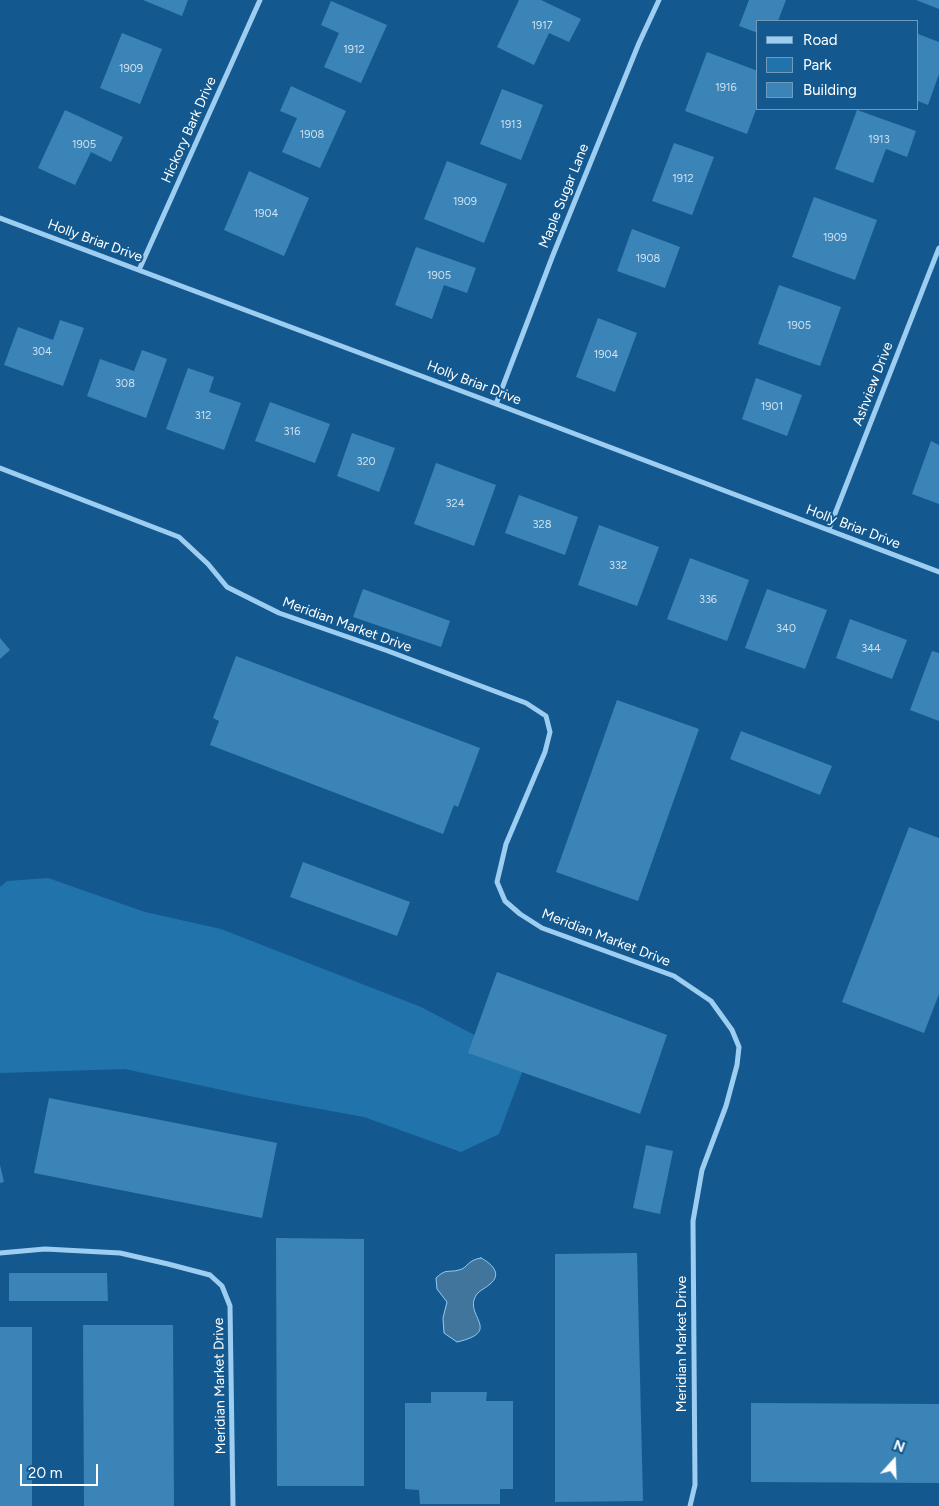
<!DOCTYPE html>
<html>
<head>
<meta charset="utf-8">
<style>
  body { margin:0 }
  #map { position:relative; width:939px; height:1506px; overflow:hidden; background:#13598f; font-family:Figtree,sans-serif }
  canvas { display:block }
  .legend { position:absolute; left:756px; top:20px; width:162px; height:90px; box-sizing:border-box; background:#13598f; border:1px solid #719bbc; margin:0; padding:6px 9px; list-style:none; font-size:15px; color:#fff }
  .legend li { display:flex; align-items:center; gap:10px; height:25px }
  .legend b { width:25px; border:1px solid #719bbc }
  .north { position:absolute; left:869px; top:1436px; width:50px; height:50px; -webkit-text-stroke:4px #13598f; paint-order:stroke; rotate:20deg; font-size:14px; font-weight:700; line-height:20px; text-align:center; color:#fff }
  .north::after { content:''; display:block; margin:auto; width:18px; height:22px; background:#fff; clip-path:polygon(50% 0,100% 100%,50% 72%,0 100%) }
  .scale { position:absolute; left:20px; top:1464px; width:78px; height:22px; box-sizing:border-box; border:2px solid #fff; border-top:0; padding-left:6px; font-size:15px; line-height:18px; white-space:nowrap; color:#fff; -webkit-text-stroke:4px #13598f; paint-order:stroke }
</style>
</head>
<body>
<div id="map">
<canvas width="939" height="1506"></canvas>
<ul class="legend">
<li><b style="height:6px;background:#9dcef1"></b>Road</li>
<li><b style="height:14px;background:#2173ac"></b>Park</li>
<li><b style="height:14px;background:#3b84b8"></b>Building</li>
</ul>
<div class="north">N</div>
<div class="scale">20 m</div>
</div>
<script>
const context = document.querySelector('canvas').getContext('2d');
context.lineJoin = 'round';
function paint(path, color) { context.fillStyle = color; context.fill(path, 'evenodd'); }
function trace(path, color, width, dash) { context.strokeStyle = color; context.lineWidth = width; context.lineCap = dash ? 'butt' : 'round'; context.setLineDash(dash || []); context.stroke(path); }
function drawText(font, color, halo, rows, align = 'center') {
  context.font = font + ' Figtree,sans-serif'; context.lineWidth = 4; context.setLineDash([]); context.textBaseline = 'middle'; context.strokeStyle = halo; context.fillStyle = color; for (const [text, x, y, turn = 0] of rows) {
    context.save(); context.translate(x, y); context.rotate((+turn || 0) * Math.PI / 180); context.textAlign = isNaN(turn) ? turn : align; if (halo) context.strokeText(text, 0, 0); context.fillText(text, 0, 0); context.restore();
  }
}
paint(new Path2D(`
  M48,878L145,912L221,929L421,1007L526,1062L499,1134L461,1152L364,1117L254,1097L125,1069L0,1073V887L7,881Z`), '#2173ac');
const water = new Path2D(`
  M481,1258C491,1263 503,1274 490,1284C484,1290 477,1290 474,1300C469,1318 500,1332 457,1342L444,1333L443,1318L447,1302L437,1289L436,1278C446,1268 448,1273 459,1270C468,1268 467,1260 481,1258Z`);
paint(water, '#42759c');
trace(water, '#8eccf5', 1);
paint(new Path2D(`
  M143,0H188L182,16Z
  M519,0H541L581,19L569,42L549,33L534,65L497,47Z
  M749,0H786L778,21H758V33L739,26Z
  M916,0H939V9Z
  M331,1L387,25L361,83L324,67L339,33L321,25Z
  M122,33L162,49L140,104L100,88Z
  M918,34L939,42V74L928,105L918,101Z
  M707,52L758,71V104L747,134L685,111Z
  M291,86L346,111L320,168L282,152L297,118L280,111Z
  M502,89L543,105L521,160L480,144Z
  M65,110L123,137L111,162L91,152L75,185L38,168Z
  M857,110L916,131L907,157L886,149L873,183L835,169Z
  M674,143L714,157L692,215L652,201Z
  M447,161L507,184L484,243L424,219Z
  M249,171L309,198L284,256L224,230Z
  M814,197L877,220L855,280L792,257Z
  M632,229L680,247L665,288L617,271Z
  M416,247L476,268L467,293L444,285L432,319L395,305Z
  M779,285L841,307L820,366L758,344Z
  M598,318L637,333L615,392L576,377Z
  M60,320L84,328L63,386L4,365L18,327L53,340Z
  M142,350L167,359L146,418L87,396L100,359L134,371Z
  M188,368L214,377L209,392L241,403L224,450L166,429Z
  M756,378L802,395L787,436L742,419Z
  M270,402L330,424L315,463L255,441Z
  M352,433L395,448L379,492L337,476Z
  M931,441L939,445V504L912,494Z
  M436,463L496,485L474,546L414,524Z
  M519,495L578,517L565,555L505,533Z
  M599,525L659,547L637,606L578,585Z
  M690,558L749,580L727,641L667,619Z
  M363,589L450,621L441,647L353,617Z
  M767,589L827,610L805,669L745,648Z
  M850,619L907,640L892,679L836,658Z
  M0,638L10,650L0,659Z
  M932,651L939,653V721L910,710Z
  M236,656L480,748L458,807L454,805L443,834L210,745L219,721L213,718Z
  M617,700L699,729L638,901L556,872Z
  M741,731L832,766L820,795L730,759Z
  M909,827L939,838V994L924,1033L842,1002Z
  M303,862L410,902L397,936L290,897Z
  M497,972L667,1035L640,1114L468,1053Z
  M49,1098L277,1143L262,1218L34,1173Z
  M646,1145L673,1151L660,1214L633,1208Z
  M0,1165L4,1182L0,1183Z
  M276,1238L364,1239V1486H277Z
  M637,1253L643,1501L555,1502V1254Z
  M9,1273H107L108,1301H9Z
  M83,1325H173L174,1506H84Z
  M0,1327H32V1506H0Z
  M431,1392H487L486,1401H513V1489H500V1504H420L419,1490L405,1489V1403H431Z
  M751,1403L939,1404V1483L751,1482Z`), '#3b84b8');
trace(new Path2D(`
  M0,218L496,404L939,572
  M139,270L260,0
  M496,404L553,255L639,43L659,0
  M0,468L179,537L208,564L227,587L279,613L388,651L526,703L546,716L550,732L545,752L506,844L497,882L505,901L520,914L542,928L674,976L711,1001L732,1030L739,1047L737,1065L726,1106L702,1170L693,1221L695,1485L690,1506
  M829,529L939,248
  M0,1253L45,1249L120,1253L168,1264L210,1275L222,1286L230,1306L233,1506`), '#9dcef1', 5);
drawText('11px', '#cee0ed', null, [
  ["1917",542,26],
  ["1912",354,50],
  ["1909",131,69],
  ["1916",726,88],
  ["1913",511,125],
  ["1908",312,135],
  ["1913",879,140],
  ["1905",84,145],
  ["1912",683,179],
  ["1909",465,202],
  ["1904",266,214],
  ["1909",835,238],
  ["1908",648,259],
  ["1905",439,276],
  ["1905",799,326],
  ["304",42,352],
  ["1904",606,355],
  ["308",125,384],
  ["1901",772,407],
  ["312",203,416],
  ["316",292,432],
  ["320",366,462],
  ["324",455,504],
  ["328",542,525],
  ["332",618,566],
  ["336",708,600],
  ["340",786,629],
  ["344",871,649]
]);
drawText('14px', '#fff', '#13598f', [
  ["Hickory Bark Drive",189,130,-66],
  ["Maple Sugar Lane",564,196,-68],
  ["Holly Briar Drive",95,241,20],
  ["Holly Briar Drive",474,383,21],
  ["Ashview Drive",873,384,-69],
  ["Holly Briar Drive",853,527,21],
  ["Meridian Market Drive",347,625,20],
  ["Meridian Market Drive",606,938,21],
  ["Meridian Market Drive",682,1344,-90],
  ["Meridian Market Drive",220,1386,-91]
]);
</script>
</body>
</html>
